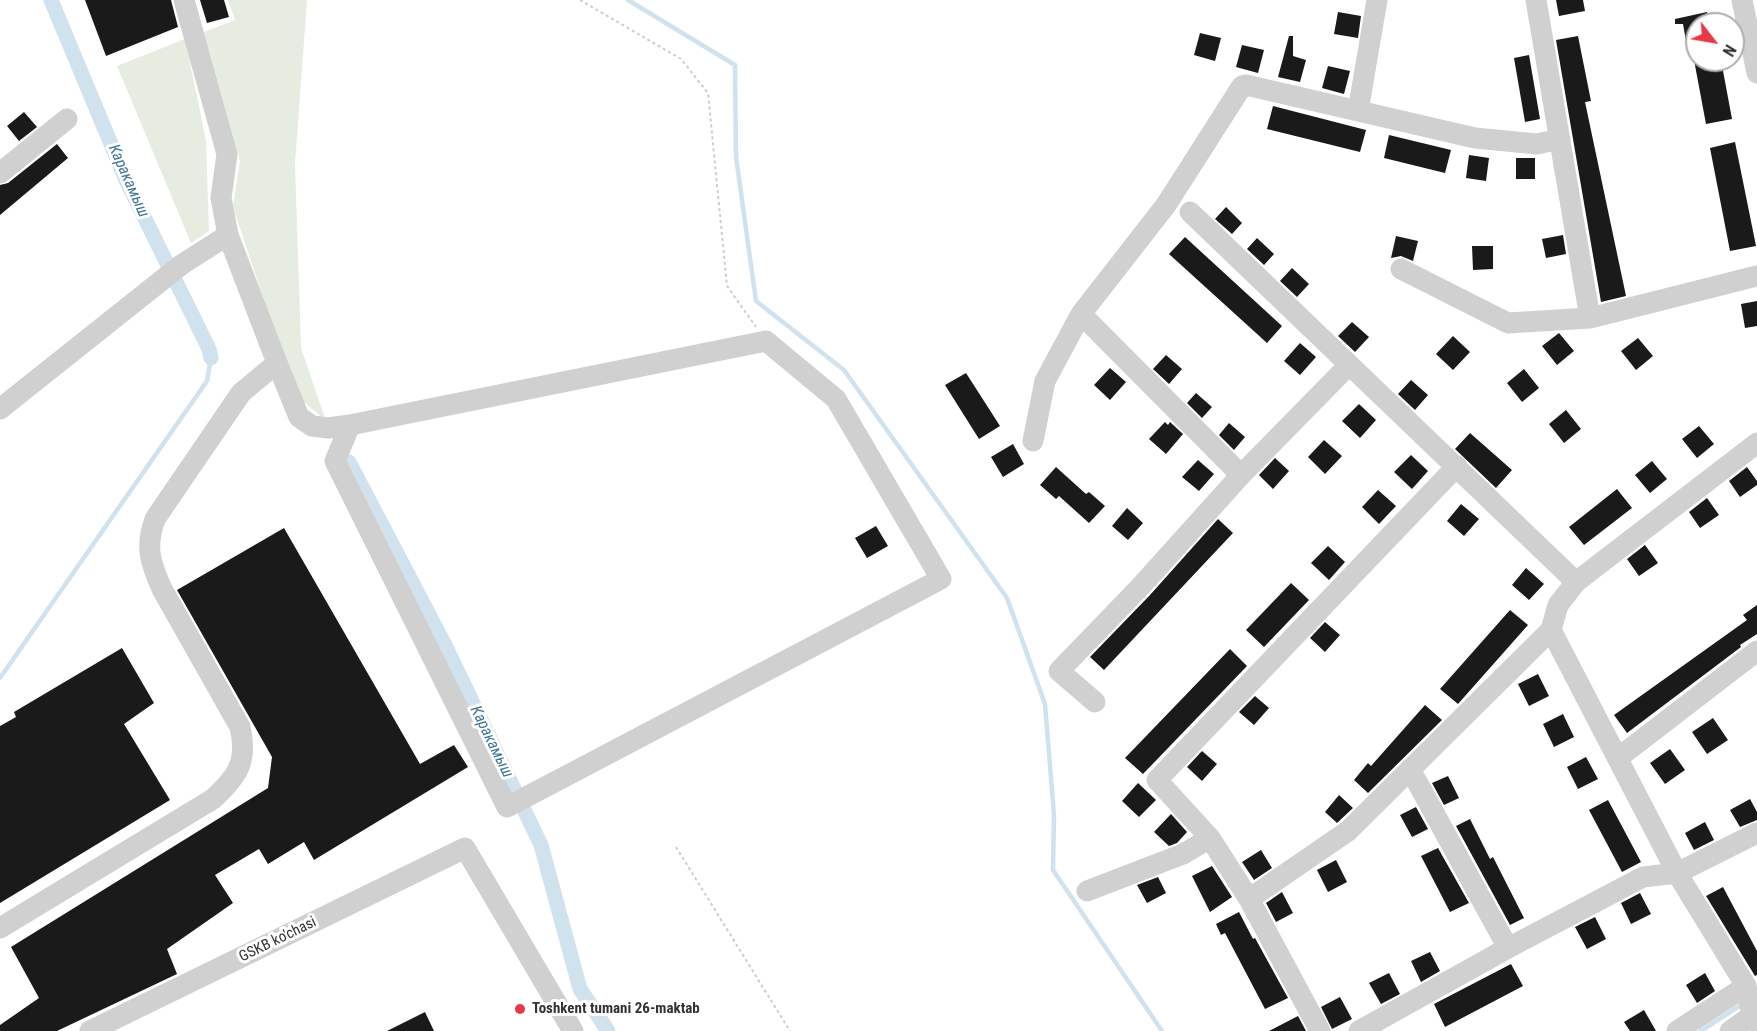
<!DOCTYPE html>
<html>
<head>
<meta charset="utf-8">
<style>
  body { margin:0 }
  #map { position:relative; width:1757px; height:1031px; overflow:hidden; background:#fff; font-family:"Roboto Condensed",sans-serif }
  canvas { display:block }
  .north { position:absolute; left:1685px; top:12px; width:60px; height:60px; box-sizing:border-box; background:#fff; border:2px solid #adadad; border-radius:50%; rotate:121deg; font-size:16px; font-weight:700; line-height:24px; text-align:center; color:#333 }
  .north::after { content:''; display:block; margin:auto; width:21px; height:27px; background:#e63946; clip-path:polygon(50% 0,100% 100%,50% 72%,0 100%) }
</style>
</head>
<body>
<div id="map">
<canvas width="1757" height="1031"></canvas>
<div class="north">N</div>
</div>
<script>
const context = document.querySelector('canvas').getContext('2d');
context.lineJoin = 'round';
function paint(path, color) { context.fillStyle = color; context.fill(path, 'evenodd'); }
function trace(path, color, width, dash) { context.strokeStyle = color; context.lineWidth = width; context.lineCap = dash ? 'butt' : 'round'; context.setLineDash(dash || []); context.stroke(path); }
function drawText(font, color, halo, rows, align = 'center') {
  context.font = font + ' "Roboto Condensed",sans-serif'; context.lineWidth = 6; context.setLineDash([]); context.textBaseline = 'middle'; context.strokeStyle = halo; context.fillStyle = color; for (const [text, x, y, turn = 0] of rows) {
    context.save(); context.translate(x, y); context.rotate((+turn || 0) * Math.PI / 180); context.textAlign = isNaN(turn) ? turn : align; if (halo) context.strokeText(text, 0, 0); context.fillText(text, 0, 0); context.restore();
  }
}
paint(new Path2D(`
  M228,0H307L295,163L301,348L326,421L304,402L286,366L233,207L240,161L204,32L235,20Z
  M185,39L206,140L209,231L191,243L117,66Z`), '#e6ecdf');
trace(new Path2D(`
  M628,0L735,65L736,157L756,301L844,370L1007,598L1045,704L1054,815L1053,870L1162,1031
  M0,678L207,381L211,358
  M1701,1031L1744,1003`), '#cfe2ee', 4.5);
trace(new Path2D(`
  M51,0L126,180L209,349L211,358
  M349,462L446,647L541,845L580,989L608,1031`), '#cfe2ee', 15);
paint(new Path2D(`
  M85,0H171L178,27L106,56Z
  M200,0H224L229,17L207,23Z
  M1556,0H1583L1585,11L1559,16Z
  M1338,12L1361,16L1358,38L1334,34Z
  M1707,12L1710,24H1697V39L1686,41L1683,24H1675V19Z
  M1200,33L1221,38L1215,61L1194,55Z
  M1289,36H1293V56L1306,60L1300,82L1278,77Z
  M1578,36L1591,101L1585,102L1626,296L1601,302L1556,40Z
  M1242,45L1264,50L1258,73L1236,67Z
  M1529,55L1540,119L1525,122L1514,58Z
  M1694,60H1721L1732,119L1706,124Z
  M1328,66L1350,71L1344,94L1322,88Z
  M1273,106L1366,130L1360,152L1267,129Z
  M24,112L37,127L19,141L7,126Z
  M1389,135L1451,150L1445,173L1384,158Z
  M1735,142L1756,246L1730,251L1710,148Z
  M57,144L68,158L0,215V185L8,183Z
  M1469,155L1489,158L1486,181L1466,178Z
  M1516,158H1535V179H1516Z
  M1226,207L1242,223L1232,234L1215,219Z
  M1563,235L1566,254L1546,258L1542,239Z
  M1396,236L1418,241L1413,261L1401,256L1391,258Z
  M1185,237L1282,326L1267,343L1169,254Z
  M1257,238L1274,254L1264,265L1247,249Z
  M1472,246H1493V269L1473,270Z
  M1292,268L1309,284L1297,297L1280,281Z
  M1757,301V326L1745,328L1741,304Z
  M1352,322L1369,337L1355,352L1338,336Z
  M1559,333L1574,351L1557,365L1542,346Z
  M1453,336L1470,352L1453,370L1436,354Z
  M1638,338L1653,356L1636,370L1621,351Z
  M1300,343L1316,357L1300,375L1284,361Z
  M1166,355L1182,369L1169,384L1153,369Z
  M1110,368L1126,382L1110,400L1094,385Z
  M1524,369L1539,388L1522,402L1507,383Z
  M966,373L1000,426L979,439L945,385Z
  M1411,380L1428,395L1415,410L1398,394Z
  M1196,393L1212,407L1202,418L1187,403Z
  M1359,404L1376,420L1360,438L1342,421Z
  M1566,410L1581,429L1564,443L1549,424Z
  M1165,422L1168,425L1170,422L1183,434L1166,454L1149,439Z
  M1229,423L1245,437L1234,450L1219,435Z
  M1699,426L1714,444L1697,458L1682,439Z
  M1470,433L1512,470L1496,488L1455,449Z
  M1324,440L1342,456L1325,474L1308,457Z
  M1013,444L1024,464L1003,477L991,457Z
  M1411,455L1428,471L1412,489L1394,472Z
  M1275,458L1289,471L1273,489L1259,475Z
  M1198,460L1214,474L1199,491L1182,477Z
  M1652,461L1667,479L1650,493L1635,475Z
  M1056,467L1086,494L1089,492L1105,506L1089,523L1059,496L1056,499L1040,485Z
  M1747,467L1757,481V485L1740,497L1729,481Z
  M1617,489L1632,508L1584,545L1569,527Z
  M1378,490L1396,506L1379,524L1362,507Z
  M1707,498L1719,515L1700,528L1689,512Z
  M1461,504L1479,519L1464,536L1447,521Z
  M1127,508L1143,523L1128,540L1112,526Z
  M1218,519L1233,533L1104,670L1090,657L1150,595Z
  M876,526L888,546L867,558L855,538Z
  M284,528L420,764L454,745L468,767L314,860L304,842L268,864L259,849L215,875L233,903L167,949L177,974L57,1031H0V1025L39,998L11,947L268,788L272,757L177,590Z
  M1645,545L1658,563L1639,576L1627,559Z
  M1328,546L1345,562L1329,580L1311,563Z
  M1526,568L1544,584L1529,600L1512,585Z
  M1291,583L1309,600L1264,647L1246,630Z
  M1757,605V634L1740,645L1741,647L1627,733L1614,715L1747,620L1743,615Z
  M1510,610L1528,625L1458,704L1440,689Z
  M1325,622L1340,635L1325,652L1310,638Z
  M122,648L154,703L124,724L170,800L0,903V726L16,717L14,712Z
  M1230,649L1247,666L1143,774L1125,758Z
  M1538,674L1549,696L1529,706L1518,684Z
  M1255,696L1269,708L1254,725L1239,712Z
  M1425,705L1442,720L1368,793L1354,780L1368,763L1371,766Z
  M1563,714L1574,737L1554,747L1543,724Z
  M1713,718L1728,740L1707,754L1692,732Z
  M1670,749L1685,770L1665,784L1650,763Z
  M1202,751L1217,764L1202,781L1187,767Z
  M1586,757L1598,779L1578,789L1567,767Z
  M1448,776L1459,798L1444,805L1432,783Z
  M1138,783L1156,800L1139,817L1122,801Z
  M1339,795L1353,808L1337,823L1325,812Z
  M1750,799L1757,812V820L1740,827L1730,810Z
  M1608,800L1641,862L1622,872L1589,810Z
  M1416,807L1428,829L1412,837L1400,815Z
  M1171,814L1187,832L1177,843L1169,846L1154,832Z
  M1470,819L1490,859L1493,857L1524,918L1510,925L1456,826Z
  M1705,822L1714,840L1694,850L1685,833Z
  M1438,848L1469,903L1450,912L1421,856Z
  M1261,850L1272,868L1254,880L1242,862Z
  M1336,860L1347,882L1328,892L1317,870Z
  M1212,866L1232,897L1210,912L1192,876Z
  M1158,877L1166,893L1147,903L1137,885Z
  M1723,887L1757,951V975L1755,976L1706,896Z
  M1282,892L1293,913L1276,922L1266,903Z
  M1640,893L1651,914L1631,924L1621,903Z
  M1239,912L1253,939L1255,938L1288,998L1265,1009L1225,933L1221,935L1216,924Z
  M1595,917L1606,939L1587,949L1575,927Z
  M1430,952L1440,971L1421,982L1411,961Z
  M1511,964L1523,986L1445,1027L1434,1004Z
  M1389,973L1400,994L1381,1004L1369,983Z
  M1705,973L1715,991L1697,1003L1686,985Z
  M1340,997L1352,1019L1332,1029L1321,1007Z
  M1644,1010L1656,1031H1630L1624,1022Z
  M425,1012L434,1031H387Z
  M1298,1016L1306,1031H1269Z`), '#1a1a1a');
trace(new Path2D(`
  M580,0L681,59L708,93L727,286L756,327
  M676,847L790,1031`), '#cdcdcd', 2, [3, 3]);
trace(new Path2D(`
  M1536,0L1590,318
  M1742,0L1757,73
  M1358,111L1377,0
  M0,173L67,119
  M1190,212L1576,582
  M1401,269L1508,323L1590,318L1757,276
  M1081,314L1241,475
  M277,363L299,417L312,426L328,428L350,425L766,341L836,399L941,579L507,807L335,461L350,425
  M0,409L181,265L228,235
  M1033,441L1045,381L1081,314L1166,205L1242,86L1246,85L1475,138L1537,144L1560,139
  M1551,630L1677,873L1746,986L1752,1015L1757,1023
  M1095,702L1059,671L1141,586L1241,475L1348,366
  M1618,758L1757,651
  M1410,769L1508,948
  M1087,891L1183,854L1210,838
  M1249,899L1348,831L1551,630L1558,605L1576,582L1757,443
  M0,928L213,799C238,776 248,761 240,727L162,589C150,562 145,547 155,519L241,393L277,363L228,235L221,198L227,154L184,0
  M90,1031L465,848L573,1031
  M1320,1031L1249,899L1210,838L1157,780L1457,466
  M1359,1031L1508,948L1643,877L1677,873L1757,833
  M1677,1031L1746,986
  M1730,1031L1757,1012`), '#d0d0d0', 21);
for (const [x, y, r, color] of [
  [520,1009,6,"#e63946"]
]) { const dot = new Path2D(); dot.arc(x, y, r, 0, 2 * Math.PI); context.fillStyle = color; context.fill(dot); trace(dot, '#fff', 2); }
drawText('15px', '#333', '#fff', [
  ["GSKB ko'chasi",278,940,-26]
]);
drawText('bold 15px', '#333', '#fff', [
  ["Toshkent tumani 26-maktab",532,1009]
], 'left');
drawText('italic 16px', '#3f7597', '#fff', [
  ["Каракамыш",128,181,66],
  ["Каракамыш",491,742,64]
]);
</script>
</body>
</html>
